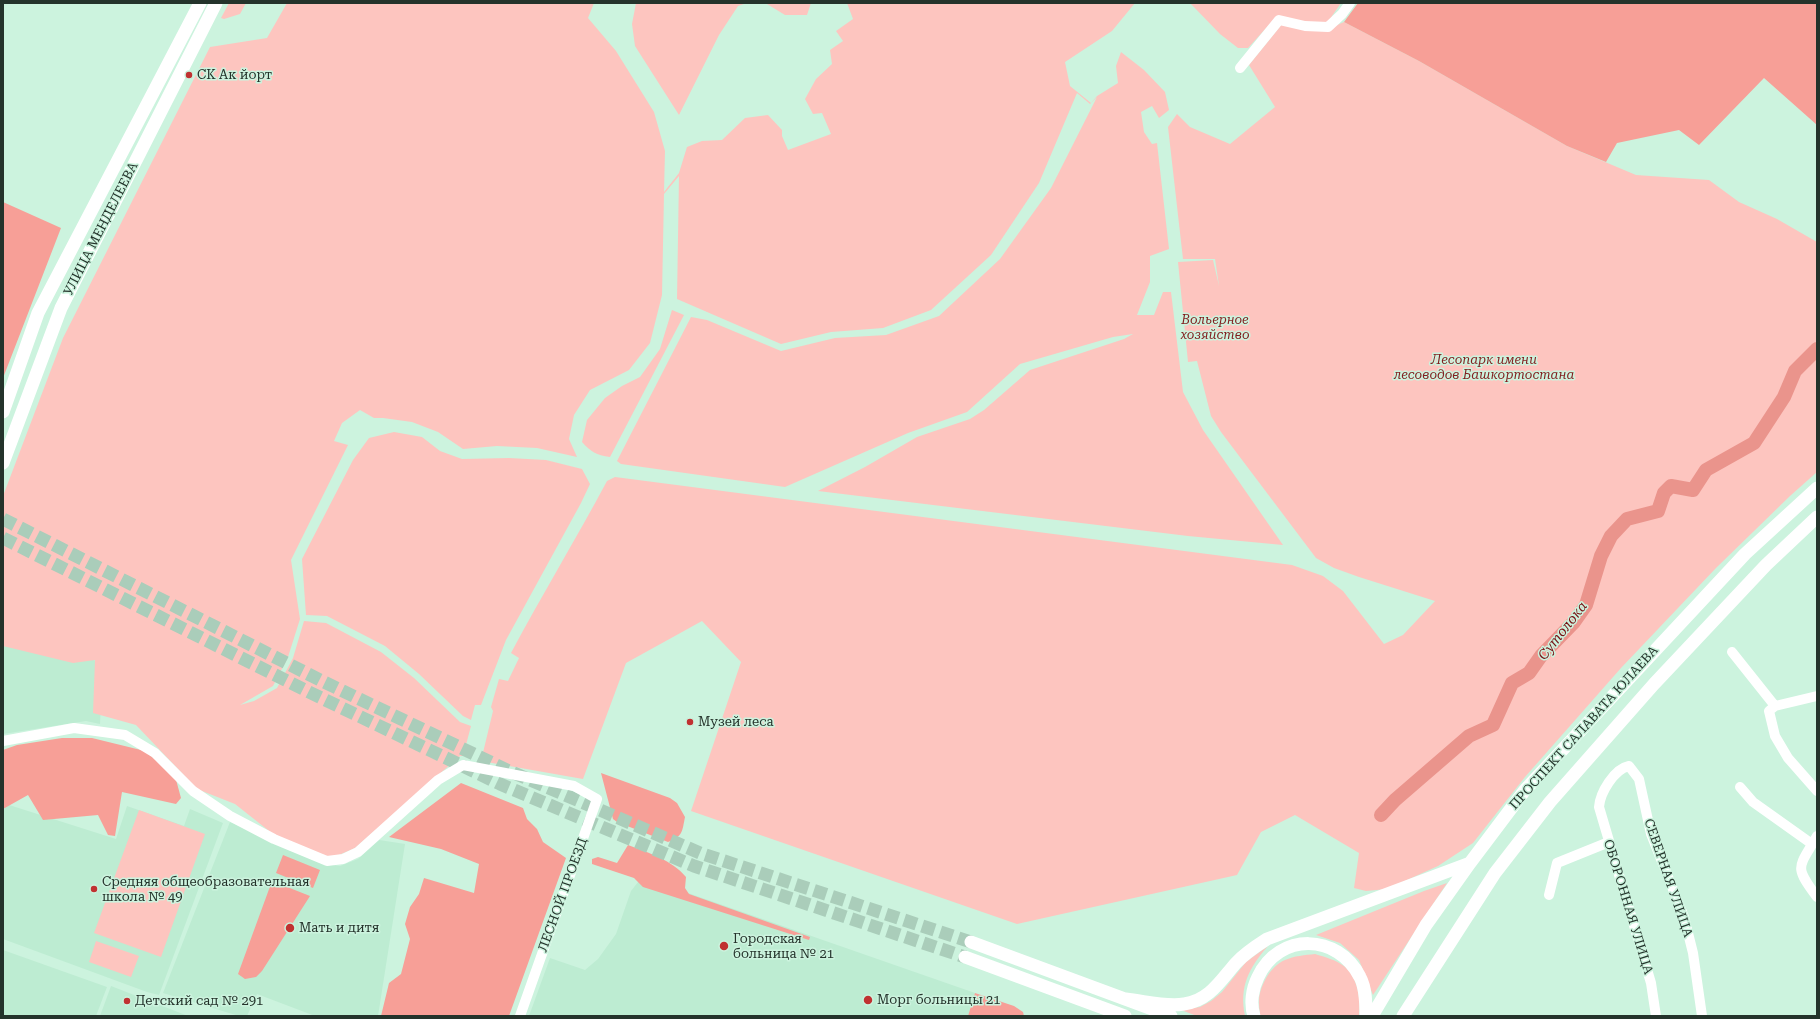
<!DOCTYPE html>
<html>
<head>
<meta charset="utf-8">
<style>
  body { margin:0 }
  #map { position:relative; width:1820px; height:1019px; overflow:hidden; background:#ccf3de; font-family:"Roboto Serif",serif }
  canvas { display:block }
  .frame { position:absolute; inset:0; border:4px solid #24332b; pointer-events:none }
</style>
</head>
<body>
<div id="map">
<canvas width="1820" height="1019"></canvas>
<div class="frame"></div>
</div>
<script>
const context = document.querySelector('canvas').getContext('2d');
context.lineJoin = 'round';
function paint(path, color) { context.fillStyle = color; context.fill(path, 'evenodd'); }
function trace(path, color, width, dash) { context.strokeStyle = color; context.lineWidth = width; context.lineCap = dash ? 'butt' : 'round'; context.setLineDash(dash || []); context.stroke(path); }
function drawText(font, color, halo, rows, align = 'center') {
  context.font = font + ' "Roboto Serif",serif'; context.lineWidth = 3; context.setLineDash([]); context.textBaseline = 'middle'; context.strokeStyle = halo; context.fillStyle = color; for (const [text, x, y, turn = 0] of rows) {
    context.save(); context.translate(x, y); context.rotate((+turn || 0) * Math.PI / 180); context.textAlign = isNaN(turn) ? turn : align; if (halo) context.strokeText(text, 0, 0); context.fillText(text, 0, 0); context.restore();
  }
}
paint(new Path2D(`
  M3,642L103,662L100,724L86,721L3,734Z
  M6,804L116,839L127,806L184,826L190,809L223,823L159,995L147,992L3,939V812Z
  M230,822L325,864L340,866L358,859L379,840L405,844L378,1016H315L257,994L247,1016H239L163,993Z
  M642,877L975,993L968,1016H529L550,958L585,970L598,959L616,934L631,891Z
  M3,950L107,987L96,1016H3Z
  M111,986L188,1016H100Z`), '#bdecd2');
paint(new Path2D(`
  M229,3H246L240,14L224,19L221,18Z
  M287,3H594L588,18L616,51L654,112L665,151L664,192L679,173L687,147L702,141L722,140L745,118L768,115L782,130V136L788,150L831,134L822,113L813,114L805,99L816,79L832,64L830,50L843,41L836,31L853,19L847,3H1135L1112,31L1065,62L1070,86L1091,103L1097,96L1118,83L1116,66L1121,52L1144,70L1165,92L1169,110L1159,118L1152,106L1141,112L1144,132L1152,144L1157,143L1169,249L1150,256V282L1137,315H1154L1163,292H1171L1183,392L1203,430L1283,545L1188,536L818,491L865,467L917,437L970,419L984,410L1030,370L1124,339L1133,334L1113,337L1020,364L967,412L908,433L785,487L621,464L617,461L691,317L707,320L781,351L835,338L886,335L939,316L1000,259L1051,188L1097,97L1090,104L1077,93L1039,183L991,255L931,310L883,328L831,332L781,344L677,299L679,176L664,194L662,295L650,343L629,370L590,390L574,415L569,439L577,457L537,448L497,446L463,449L438,432L412,422L383,418H374L360,410L342,423L334,441L348,445L291,560L300,619L288,657L273,686L240,705L254,701L277,688L293,658L304,621L326,623L381,652L414,678L460,722L471,726L463,756H460L355,848L332,858L278,838L235,804L197,789L136,725L93,713L95,660L73,663L3,646V496L63,338L210,47L267,38Z
  M636,3H747L738,6L719,35L679,115L635,46L632,24Z
  M752,3H811L807,15H785L767,4Z
  M1190,3H1341L1332,16L1326,30L1344,22L1419,61L1567,146L1636,175L1709,180L1739,202L1777,219L1817,242V472L1790,496L1716,568L1621,668L1525,777L1473,843L1438,866L1387,889L1366,891L1354,888L1359,853L1295,815L1261,832L1237,875L1017,924L691,811L741,662L702,621L626,663L583,779L481,761L493,711L491,707L499,679L508,681L519,658L511,653C542,595 576,539 607,481L615,477L1292,565L1323,576L1343,591L1384,644L1403,635L1435,601L1359,577L1334,568L1316,558L1221,432L1211,416L1197,361L1188,362L1178,262L1213,260L1219,286L1215,259H1183L1168,127L1177,114L1190,127L1230,144L1275,107L1249,65L1282,24L1277,16L1248,48H1238L1220,34Z
  M672,310L684,315L610,457C596,455 591,452 582,442L587,420L605,398L622,386L640,377L660,349Z
  M394,432L422,437L440,451L462,459L509,458L546,460L582,469L590,484L581,503L506,640L481,705H475L471,720L463,716L419,674L385,646L327,616L306,615L302,559L353,460L369,438Z
  M139,810L205,834L161,957L94,933Z
  M1447,883L1373,995L1359,960L1340,943L1316,935L1424,891Z
  M96,941L139,956L131,977L89,962Z
  M1268,946C1249,968 1239,986 1245,1016H1197L1181,1010L1200,1007L1211,1001L1222,992L1246,962Z
  M1315,954C1325,957 1336,960 1344,966C1358,977 1361,1000 1359,1016H1260C1260,1012 1259,1008 1259,1004C1258,988 1270,966 1285,960C1294,956 1305,955 1315,954Z`), '#fdc5bf');
paint(new Path2D(`
  M1358,3H1817V125L1764,78L1699,145L1679,130L1617,143L1606,162L1567,146L1419,61L1344,22Z
  M3,202L61,228L3,378Z
  M62,738H92L145,751L175,776L181,798L176,804L122,792L115,836L108,835L98,815L43,820L28,795L3,809V750L17,745Z
  M601,773L670,798L677,803L685,817C682,832 683,836 668,842L617,822L613,819Z
  M461,783L523,808L527,819L537,829L543,842L566,858L509,1016H381L389,983L401,974L410,939L405,924L410,907L419,894L424,878L474,893L479,864L441,849L389,837Z
  M628,845C649,853 672,860 686,877L685,888L689,894L810,937L809,940L643,887L634,878L592,864V859L598,857L617,863Z
  M283,855L320,870L313,888L276,873Z
  M272,881L310,896L262,971L256,977L245,979L238,974Z
  M975,993L1014,1006L1023,1012L1024,1016H968Z`), '#f79f97');
trace(new Path2D(`
  M1381,815L1395,800L1469,736L1493,725L1512,683L1529,673L1541,656L1574,622L1586,605L1601,556L1611,536L1627,519L1658,511L1664,493L1671,486L1693,490L1706,470L1754,443L1784,397L1795,371L1817,349`), '#ea948c', 14);
trace(new Path2D(`
  M3,519L320,680L507,770L700,853L971,942
  M3,538L311,693L500,784L694,866L965,957`), '#aacdba', 13, [13, 6]);
trace(new Path2D(`
  M1240,68L1279,20L1305,26L1328,27L1342,14L1350,3
  M1732,652L1775,706L1817,696
  M1775,706L1769,711L1775,736L1788,758L1817,791
  M3,741L74,728L125,735L155,753L193,791L230,816L274,839L327,861L343,859L358,852L438,780L463,765L574,786L597,799L520,1016
  M1740,787L1753,802L1812,844
  M1817,836C1799,868 1793,865 1817,897
  M1549,895L1557,863L1609,842
  M1656,1016L1651,983L1599,807C1600,793 1614,769 1629,766L1639,779L1651,834L1684,917L1693,953L1702,1016`), '#fff', 10);
trace(new Path2D(`
  M3,412L38,313L200,3
  M3,463L61,308L216,3
  M971,942L1171,1016
  M965,957L1125,1016
  M1126,999C1145,1001 1165,1007 1184,1004C1209,1001 1221,980 1236,963C1245,953 1256,946 1267,939L1470,863
  M1254,1016C1250,1004 1252,989 1258,977C1279,932 1338,933 1360,977C1366,988 1366,1004 1366,1016
  M1372,1016L1426,925L1470,863L1525,790L1745,554L1817,488
  M1403,1016L1495,873L1550,802L1654,684L1766,565L1817,517`), '#fff', 13);
for (const [x, y, r, color] of [
  [189,75,4,"#c03131"],
  [690,722,4,"#c03131"],
  [94,889,4,"#c03131"],
  [290,928,5,"#c03131"],
  [724,946,5,"#c03131"],
  [868,1000,5,"#c03131"],
  [127,1001,4,"#c03131"]
]) { const dot = new Path2D(); dot.arc(x, y, r, 0, 2 * Math.PI); context.fillStyle = color; context.fill(dot); trace(dot, '#ccf3de', 1.5); }
drawText('13px', '#24332b', '#ccf3de', [
  ["СК Ак йорт",197,75],
  ["Музей леса",698,722],
  ["Средняя общеобразовательная",102,882],
  ["школа № 49",102,897],
  ["Мать и дитя",299,928],
  ["Городская",733,939],
  ["больница № 21",733,954],
  ["Морг больницы 21",877,1000],
  ["Детский сад № 291",135,1001]
], 'left');
drawText('13px', '#24332b', '#ccf3de', [
  ["УЛИЦА МЕНДЕЛЕЕВА",101,229,-63],
  ["ПРОСПЕКТ САЛАВАТА ЮЛАЕВА",1584,728,-48],
  ["СЕВЕРНАЯ УЛИЦА",1668,878,71],
  ["ЛЕСНОЙ ПРОЕЗД",563,895,-70],
  ["ОБОРОННАЯ УЛИЦА",1628,907,73]
]);
drawText('italic 13px', '#821e1e', '#ccf3de', [
  ["Вольерное",1215,320],
  ["хозяйство",1215,335],
  ["Лесопарк имени",1484,360],
  ["лесоводов Башкортостана",1484,375]
]);
drawText('italic 14px', '#781215', '#ccf3de', [
  ["Сутолока",1563,631,-52]
]);
</script>
</body>
</html>
